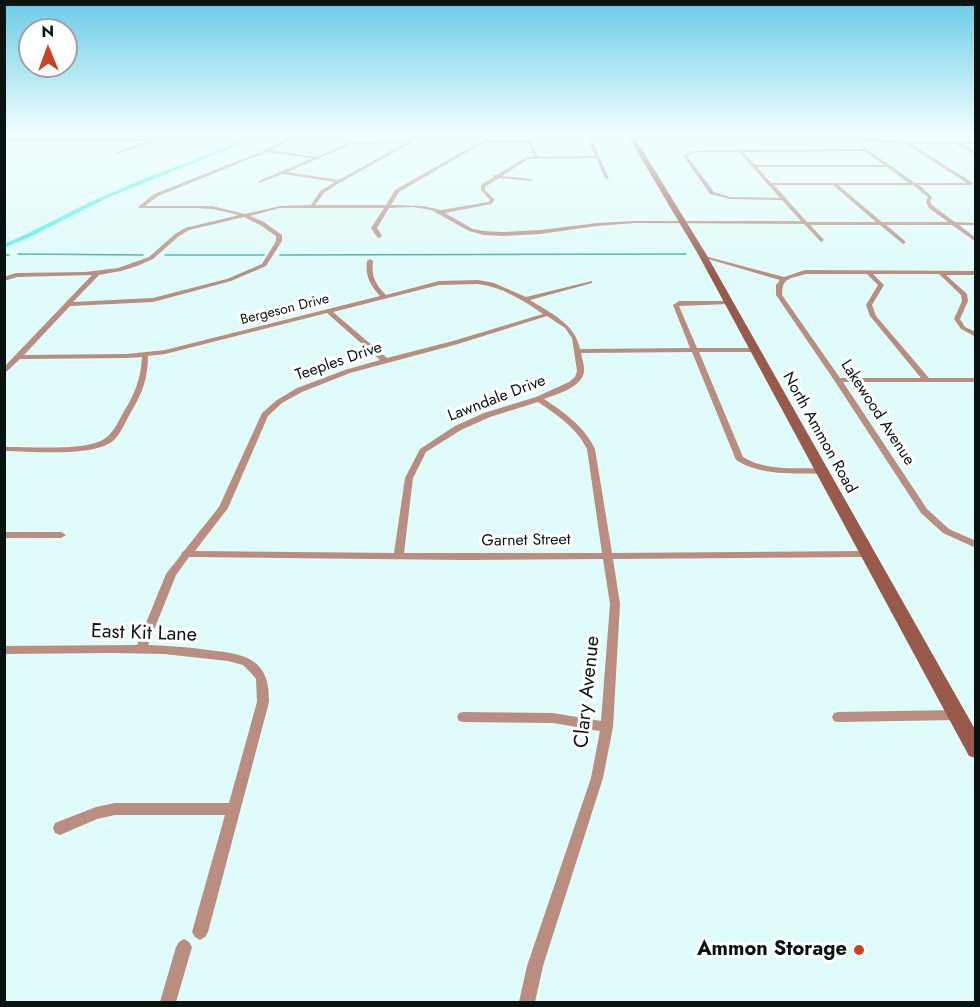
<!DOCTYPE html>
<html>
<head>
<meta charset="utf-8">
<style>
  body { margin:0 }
  #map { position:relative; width:980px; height:1007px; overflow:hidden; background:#dffcfa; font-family:Jost,sans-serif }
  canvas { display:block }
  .frame { position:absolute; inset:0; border:6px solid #091312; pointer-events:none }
  .north { position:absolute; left:18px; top:18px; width:60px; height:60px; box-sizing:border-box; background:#fff; border:2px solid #9da1a0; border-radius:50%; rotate:359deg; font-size:16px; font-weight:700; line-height:24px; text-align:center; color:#091312 }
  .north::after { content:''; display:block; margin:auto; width:21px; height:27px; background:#cc4220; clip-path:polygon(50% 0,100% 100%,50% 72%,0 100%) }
</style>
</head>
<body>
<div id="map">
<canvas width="980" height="1007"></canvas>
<div class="frame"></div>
<div class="north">N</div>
</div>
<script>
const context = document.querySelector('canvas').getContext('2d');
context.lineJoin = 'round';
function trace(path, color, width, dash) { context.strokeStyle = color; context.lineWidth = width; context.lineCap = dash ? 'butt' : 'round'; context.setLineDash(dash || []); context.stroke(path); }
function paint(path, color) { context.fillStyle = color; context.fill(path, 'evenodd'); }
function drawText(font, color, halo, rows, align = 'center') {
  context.font = font + ' Jost,sans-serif'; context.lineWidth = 6; context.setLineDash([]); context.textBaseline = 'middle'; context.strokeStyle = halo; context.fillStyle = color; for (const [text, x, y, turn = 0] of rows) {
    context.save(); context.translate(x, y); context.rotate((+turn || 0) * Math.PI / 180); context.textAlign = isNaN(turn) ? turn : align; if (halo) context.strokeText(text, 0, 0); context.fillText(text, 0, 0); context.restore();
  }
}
trace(new Path2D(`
  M18,254L143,255
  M4,255H9
  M165,255H264
  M280,255L686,254`), '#3baca6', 1.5);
paint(new Path2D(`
  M257,133H262L224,151L109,197L32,236L4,248V244C39,230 70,210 104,196C154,173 207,157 257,133Z`), '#50eee6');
paint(new Path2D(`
  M171,133H176L118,154L117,152L148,141H4V139H154Z
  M295,133H300L271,150L316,157L351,142L409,141L412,133H416L411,143L334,186L324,193L315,205H386L395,190L476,144L487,140L531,141L538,157L595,156L587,138L586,135L588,134L591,137L837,136L907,142H976V144H961L976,152V155L956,144H911L973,183L971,185H919L932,197L930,202L933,206L955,222L976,223V225H959L976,238V242L952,225H886L905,241L906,242L903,244L880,225H810L824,240L821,242L804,224L635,223L597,226L540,234L503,236L484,235L469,231L431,210L413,207L389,208L377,228L382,236L379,238L377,237L371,228L384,208H280L250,216L264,222L282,235V241L266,266L231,281L153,302L70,306L24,355L127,354L165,350L380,296C370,285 365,276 367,261L370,259L373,261C371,276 375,284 386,295L439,281L478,280L494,283L526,297L592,281V283L530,300C550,313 575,323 580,349L690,348L673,305L679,301H731L732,302L729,304L679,306L697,348H755L758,350L755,352H699L743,457C765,471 796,468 822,468L826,471L822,474C794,473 761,476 736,460L692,352L581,353C582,359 585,367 584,372C581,388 557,394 544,399C565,413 584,426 595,449L612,553L866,551L869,552L871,554L869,556L866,557L613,559L620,604L613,727L603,778L543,966L535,1002H519L527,966L591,778L600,731L553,723L463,722L459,721L457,717L459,713L463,712L553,713L601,721L610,604L603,559L466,560L189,557L176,575L148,645C168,646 188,647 208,650C245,654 270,658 269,702L208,932L205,937L200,940L195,937L192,932L225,815H115L97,819L60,835L55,833L53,828L55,823L96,807L115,803H229L257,702L256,679L252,674L243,665L228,661L164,654L111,653L4,654V646L137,645L166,574L181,555L182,552L184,551L219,507L262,413L277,400L297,388L345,370L380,360L327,313L165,354L148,356C148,378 142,394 131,412C126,421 121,433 114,440C94,458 31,451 4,451V447C29,446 91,453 108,436C115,430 119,420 123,413C135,394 141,378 142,357L127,358L20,359L4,374V367L92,275L17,277L4,281V277L16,273L85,272L118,268L149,257L175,234L185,228L239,215L212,209L196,208H140L138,207L154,194L266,150ZM837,138L906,144L967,183H915L867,149L864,146L862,147L863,149L741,150L738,148L736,150L692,151L683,156L710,194L730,199L782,200L801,221H635L597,223L540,230L503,232L484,231L473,229L445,213L491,204L495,200L485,190V187L499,178L533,181L531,179L502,176L528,159L596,158L605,178L609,179L592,139ZM487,142L529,143L534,157H526L497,175H493L494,177L481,185V190L490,200L488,202L441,210L423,206L391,205L399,192L478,146ZM405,143L339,180L287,172L352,144ZM864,151L884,165H755L743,152ZM267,152L313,158L259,181V183L283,174L335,182L320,191L311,205L280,206L245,214L212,206H145L158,196ZM704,152H739L780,198L730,197L714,192L687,156L693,153ZM757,167H887L909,183H771ZM774,185H833L876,222H807ZM838,185H913L928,197L926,202L929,208L948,222H882ZM244,217L260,225L276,236V241L262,264L227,279L153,298L73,302L99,275L121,271L137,266L153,259L179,236L189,230ZM478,284C502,287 523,300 543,314L453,341L387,358L333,312L439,285ZM547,316L565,328L572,338L577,371L575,377L569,382L536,397L484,413L455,426L420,449L405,478L394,553L195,551L228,508L268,416L282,403L302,392L350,373L458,344ZM538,402C557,415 576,427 587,449L602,553H404L413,478L426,452L461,430L490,417Z
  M701,255L784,277L805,270L976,271V275H946L967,294L968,301L960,319L965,327L976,332V337L961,329L954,319L962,301L961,295L939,274H873L884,285L872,305L876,316L929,378H976V382H843L927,509L949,529L976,541V548L943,533L921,513L834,380L776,295V285L780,280L701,257ZM806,274H867L878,285L866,305L870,316L921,378H840L782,295C782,277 790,279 806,274Z
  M4,532H61L66,535L61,538H4Z
  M956,710L960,711L962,715L960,719L956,720L838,722L834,721L832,717L834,713L838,712Z
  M184,939L189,942L192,947L176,1002H160L176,947L179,942Z`), '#ba8d81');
paint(new Path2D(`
  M626,133H632L706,254L976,731V758L969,756L698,254Z`), '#9a5a4b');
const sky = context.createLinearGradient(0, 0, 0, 274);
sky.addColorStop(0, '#6bcbe7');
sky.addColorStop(0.49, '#f1fefd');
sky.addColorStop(1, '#f1fefd00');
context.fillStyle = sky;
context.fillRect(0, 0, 980, 274);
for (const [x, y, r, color] of [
  [859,950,6,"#cc4220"]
]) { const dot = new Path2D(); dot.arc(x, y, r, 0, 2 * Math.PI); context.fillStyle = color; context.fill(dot); trace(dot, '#fff', 2); }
drawText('14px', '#091312', '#fff', [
  ["Bergeson Drive",285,310,-14]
]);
drawText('16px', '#091312', '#fff', [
  ["Teeples Drive",339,362,-19],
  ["Lawndale Drive",497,399,-21],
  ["Lakewood Avenue",877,413,57],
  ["North Ammon Road",819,433,61],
  ["Garnet Street",526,541,-1]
]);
drawText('20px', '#091312', '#fff', [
  ["East Kit Lane",144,634,2],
  ["Clary Avenue",588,692,-84]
]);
drawText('bold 20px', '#091312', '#fff', [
  ["Ammon Storage",847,950]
], 'right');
</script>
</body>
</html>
